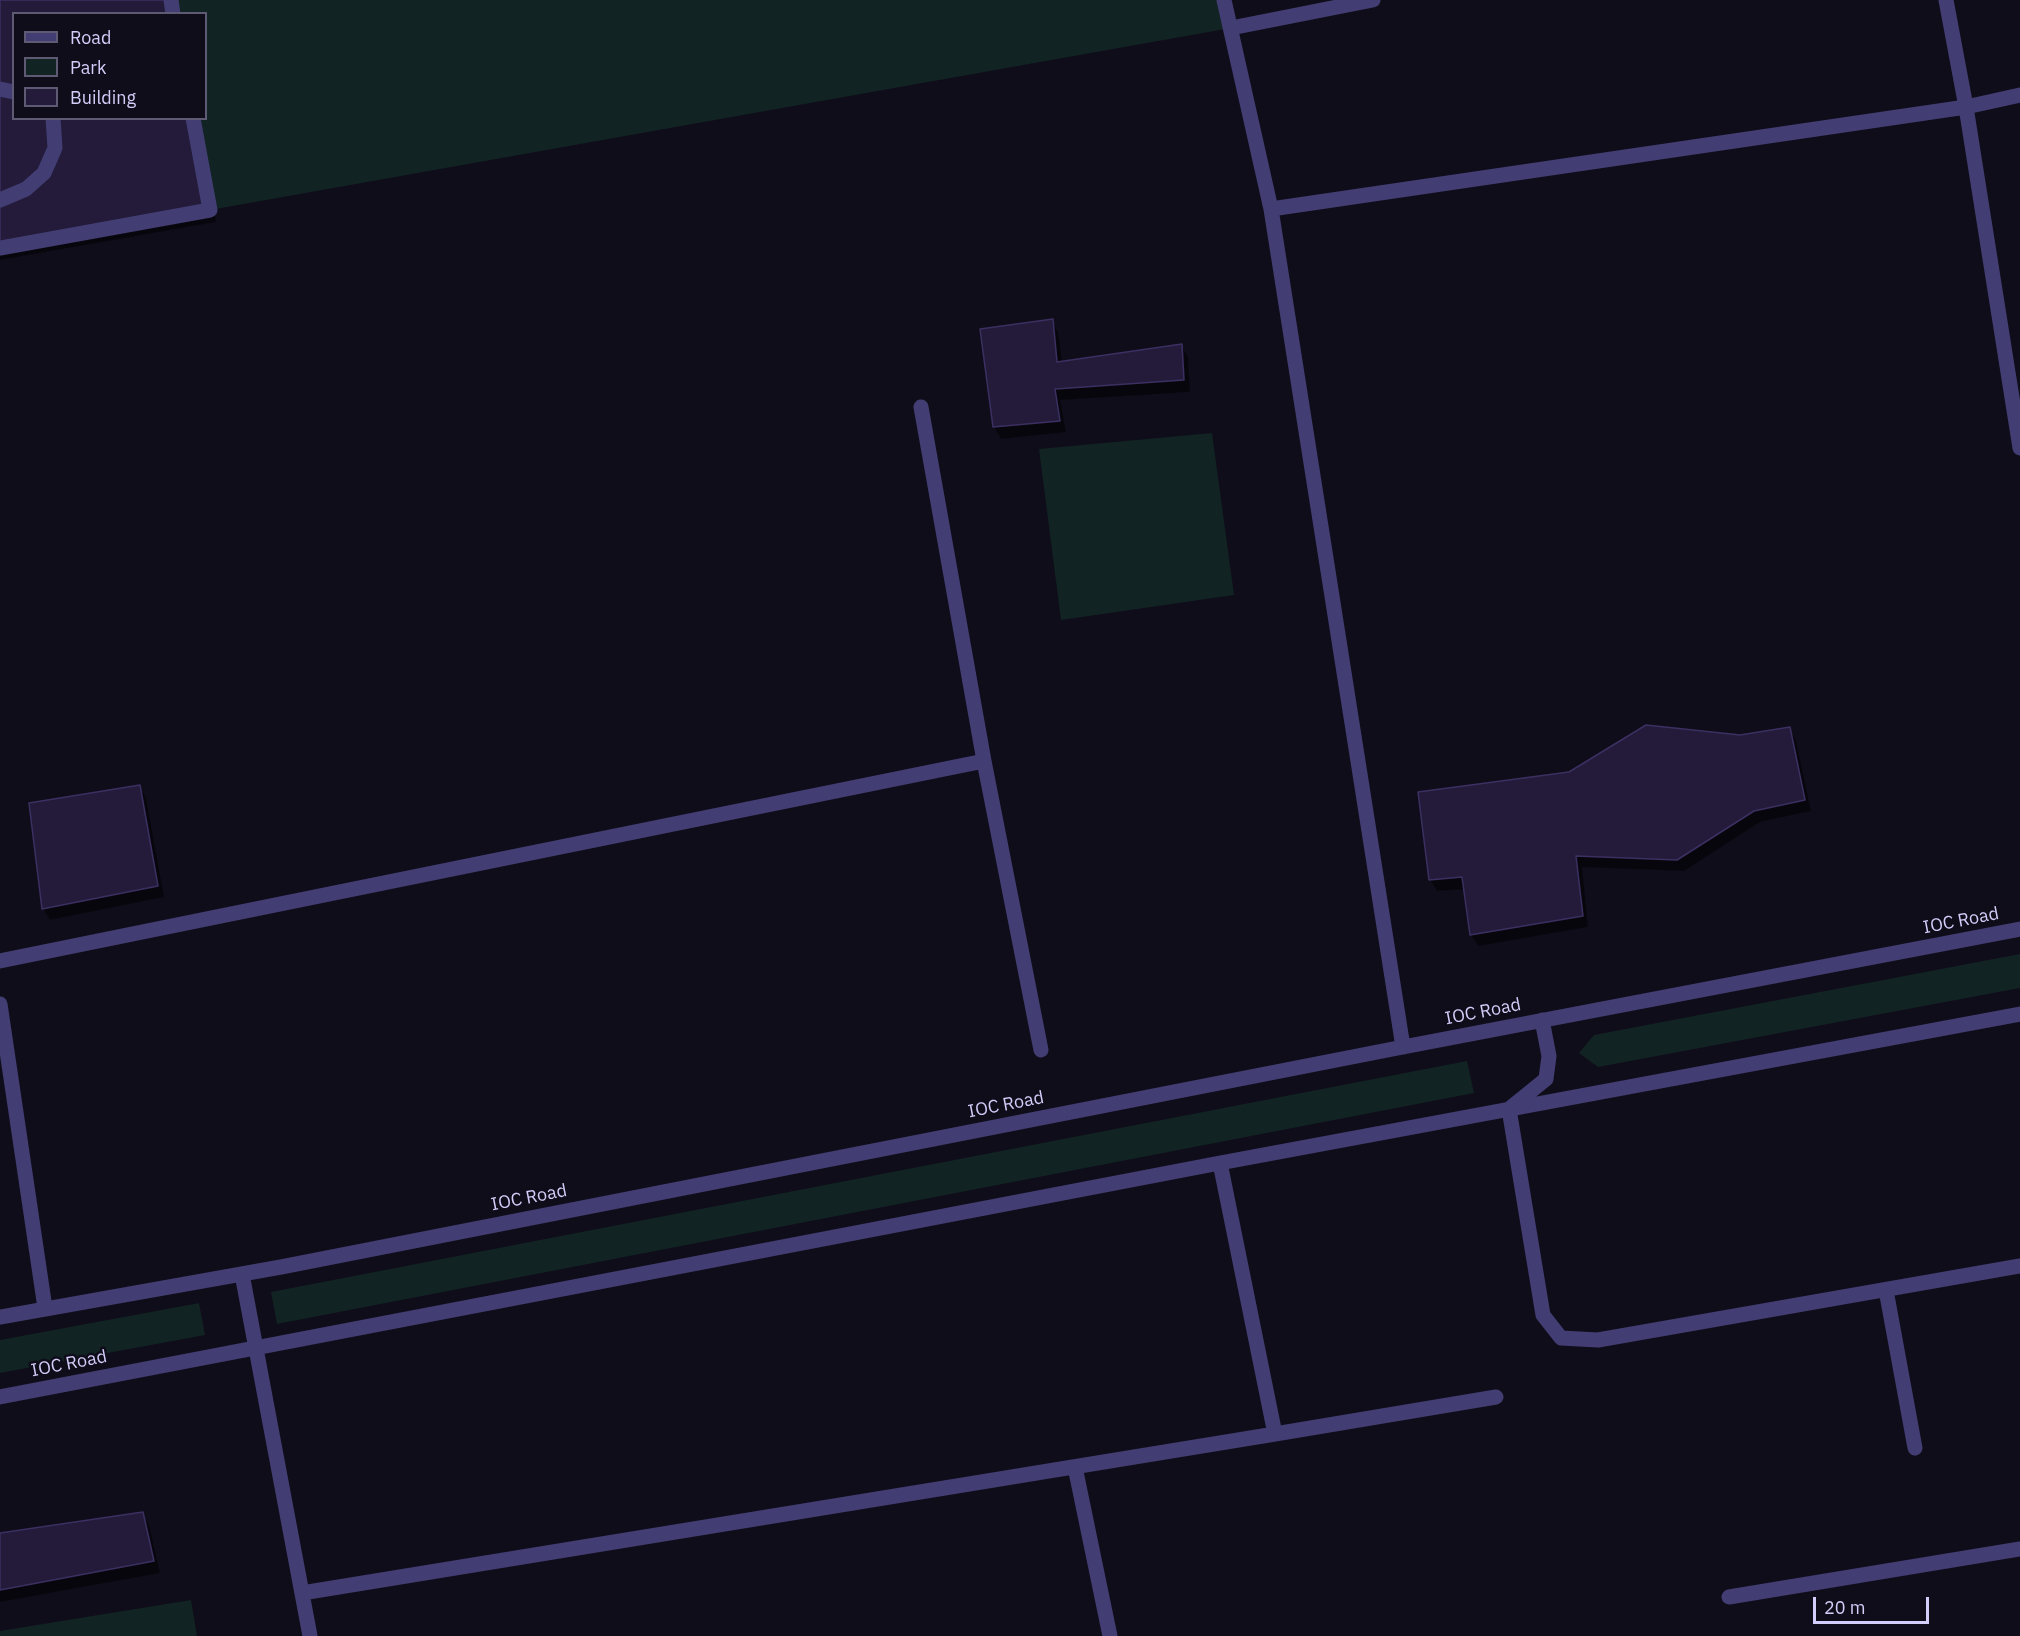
<!DOCTYPE html>
<html>
<head>
<meta charset="utf-8">
<style>
  body { margin:0 }
  #map { position:relative; width:2020px; height:1636px; overflow:hidden; background:#100d1a; font-family:"IBM Plex Sans",sans-serif }
  canvas { display:block }
  .legend { position:absolute; left:12px; top:12px; width:195px; height:108px; box-sizing:border-box; background:#100d1a; border:2px solid #5e5a73; margin:0; padding:8px 10px; list-style:none; font-size:18px; color:#d3cdf9 }
  .legend li { display:flex; align-items:center; gap:12px; height:30px }
  .legend b { width:30px; border:2px solid #5e5a73 }
  .scale { position:absolute; left:1813px; top:1597px; width:116px; height:27px; box-sizing:border-box; border:3px solid #d3cdf9; border-top:0; padding-left:8px; font-size:18px; line-height:21px; white-space:nowrap; color:#d3cdf9; -webkit-text-stroke:4px #100d1a; paint-order:stroke }
</style>
</head>
<body>
<div id="map">
<canvas width="2020" height="1636"></canvas>
<ul class="legend">
<li><b style="height:8px;background:#423e74"></b>Road</li>
<li><b style="height:16px;background:#112323"></b>Park</li>
<li><b style="height:16px;background:#231b39"></b>Building</li>
</ul>
<div class="scale">20 m</div>
</div>
<script>
const context = document.querySelector('canvas').getContext('2d');
context.lineJoin = 'round';
function paint(path, color) { context.fillStyle = color; context.fill(path, 'evenodd'); }
function trace(path, color, width, dash) { context.strokeStyle = color; context.lineWidth = width; context.lineCap = dash ? 'butt' : 'round'; context.setLineDash(dash || []); context.stroke(path); }
function drawText(font, color, halo, rows, align = 'center') {
  context.font = font + ' "IBM Plex Sans",sans-serif'; context.lineWidth = 5; context.setLineDash([]); context.textBaseline = 'middle'; context.strokeStyle = halo; context.fillStyle = color; for (const [text, x, y, turn = 0] of rows) {
    context.save(); context.translate(x, y); context.rotate((+turn || 0) * Math.PI / 180); context.textAlign = isNaN(turn) ? turn : align; if (halo) context.strokeText(text, 0, 0); context.fillText(text, 0, 0); context.restore();
  }
}
paint(new Path2D(`
  M171,0H1224L1231,28L210,210L193,119L206,118V14L173,13Z
  M1212,433L1234,595L1061,620L1039,449Z
  M2020,954V988L1598,1067L1579,1053L1594,1035Z
  M1467,1061L1474,1093L277,1324L271,1292Z
  M199,1303L205,1335L0,1373V1340Z
  M191,1600L197,1636H0V1631Z`), '#112323');
paint(new Path2D(`
  M0,0L14,14V118H197L216,222L0,260Z
  M1052,321L1058,332L1062,362L1181,345L1188,357L1190,392L1060,400L1066,432L1001,439L994,427L981,330Z
  M1790,729L1796,741L1811,811L1760,822L1684,871L1582,867L1588,927L1478,946L1471,935L1465,889L1437,891L1430,880L1570,774L1740,737Z
  M139,786L146,798L164,897L50,920L43,908Z
  M142,1513L149,1525L160,1573L0,1602V1534Z`), '#0007');
const building = new Path2D(`
  M0,0H171L173,14H14V118H193L210,210L0,248Z
  M1053,319L1057,362L1182,344L1184,380L1055,389L1060,421L993,427L980,329Z
  M1646,725L1740,735L1790,727L1805,800L1754,811L1677,860L1576,856L1583,916L1470,935L1462,877L1429,880L1418,792L1569,772Z
  M140,785L158,886L42,909L29,803Z
  M143,1512L154,1561L0,1590V1533Z`);
paint(building, '#231b39');
trace(building, '#3c3062', 1.5);
trace(new Path2D(`
  M171,0L173,14
  M1224,0L1271,209L1403,1047
  M1946,0L1966,107L2020,448
  M1231,28L1373,0
  M0,89L14,92
  M0,200L26,189L44,173L55,148L53,118
  M1271,209L1966,107L2020,95
  M0,248L210,210L193,118
  M921,407L984,761
  M0,961L984,761L1041,1050
  M0,1004L45,1308
  M1542,1020L1549,1056L1546,1079L1509,1109L1543,1315L1561,1338L1598,1340L2020,1266
  M242,1274L310,1636
  M1886,1290L1915,1448
  M0,1317L281,1267L1403,1047L2020,929
  M0,1397L1220,1163L2020,1014
  M1275,1434L1496,1397
  M1075,1467L1110,1636
  M302,1593L1275,1434L1220,1163
  M1729,1597L2020,1549`), '#423e74', 15);
drawText('18px', '#d3cdf9', '#100d1a', [
  ["IOC Road",1961,921,-11],
  ["IOC Road",1483,1012,-11],
  ["IOC Road",1006,1105,-11],
  ["IOC Road",529,1198,-11],
  ["IOC Road",69,1364,-11]
]);
</script>
</body>
</html>
